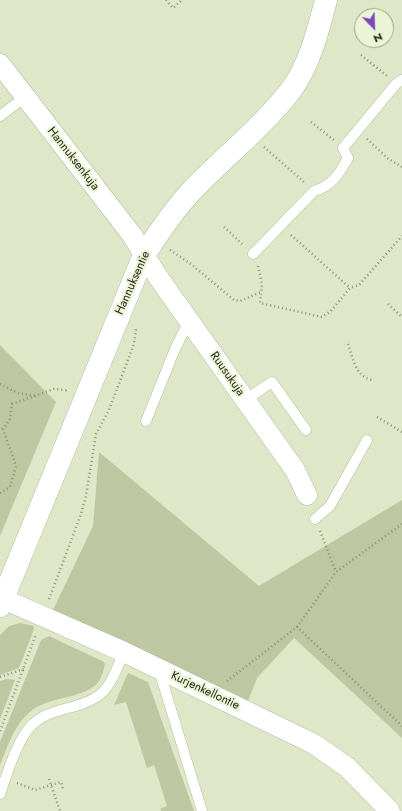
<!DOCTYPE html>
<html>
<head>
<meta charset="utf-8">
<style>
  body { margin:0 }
  #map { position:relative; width:402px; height:811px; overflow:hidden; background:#dee7c7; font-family:Jost,sans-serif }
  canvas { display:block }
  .north { position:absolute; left:354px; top:8px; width:40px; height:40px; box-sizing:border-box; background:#ebf4d4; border:1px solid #9ba28a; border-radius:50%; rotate:157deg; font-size:11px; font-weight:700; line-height:16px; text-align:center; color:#22261a }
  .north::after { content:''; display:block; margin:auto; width:14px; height:18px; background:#7a47be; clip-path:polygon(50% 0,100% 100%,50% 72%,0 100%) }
</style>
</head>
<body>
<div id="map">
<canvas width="402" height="811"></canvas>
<div class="north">N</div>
</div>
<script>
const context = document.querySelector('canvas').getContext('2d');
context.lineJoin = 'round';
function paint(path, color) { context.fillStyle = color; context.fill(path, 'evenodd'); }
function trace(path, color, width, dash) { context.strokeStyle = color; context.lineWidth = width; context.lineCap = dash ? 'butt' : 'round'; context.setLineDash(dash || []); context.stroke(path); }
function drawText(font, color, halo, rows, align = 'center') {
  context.font = font + ' Jost,sans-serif'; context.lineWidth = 4; context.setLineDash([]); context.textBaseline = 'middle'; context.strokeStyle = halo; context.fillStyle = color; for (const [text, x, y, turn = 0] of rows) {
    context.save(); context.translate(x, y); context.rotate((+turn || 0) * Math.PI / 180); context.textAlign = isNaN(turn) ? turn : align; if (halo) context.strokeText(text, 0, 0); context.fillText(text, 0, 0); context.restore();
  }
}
paint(new Path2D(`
  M0,345L56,402L0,536Z
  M99,452L259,586L402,500V738L294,638L257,678L248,701L53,610L93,526Z
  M20,623L34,626V629L19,668L0,675V635L9,626Z
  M49,636L104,662L105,664C104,669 102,676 99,681C87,699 47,696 30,712C14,725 8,746 0,765V742L41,640Z
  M128,673L148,682L194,811H161L160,809L167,806L154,765L147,768L126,702L114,705Z
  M7,679L15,680L0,719V681Z`), '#bdc7a1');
const service = new Path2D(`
  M0,116L25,97
  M253,254L314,191C332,186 339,174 348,158L343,148L396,84L402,80
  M245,400L272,382L306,430
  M146,421L175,349L189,321
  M315,519L330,506L367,440
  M159,670L202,811
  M0,794C7,774 16,743 30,727C47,707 77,711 98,696C111,687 118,666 124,652`);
const minor = new Path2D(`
  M0,64L132,235L158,277L295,470L307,495
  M3,599L124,652L314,744L347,767L390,811`);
const tertiary = new Path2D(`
  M0,606L144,255C158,234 170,215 187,196C220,160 261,129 291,90C310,64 318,31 326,0`);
trace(service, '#b4bc9d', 11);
trace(minor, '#b4bc9d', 21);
trace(tertiary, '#b4bc9d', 23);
trace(new Path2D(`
  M166,0L173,8L182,0
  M361,55L387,76
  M311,122L334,140
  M367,139L387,158L402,167
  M264,147L304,182
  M224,227L243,245
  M291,235L350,288
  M170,250L191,264L234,300L240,301L261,292
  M258,266L262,284L260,303L322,317L331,311L350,288L359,285L402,236
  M388,304L402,317
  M348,344C353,358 355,376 372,380
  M0,384L18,393L36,396
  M377,417L402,432
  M0,493L10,487L16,466L3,429L10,419L12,404L54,389L66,390L67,389
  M320,531L336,572
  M49,599L80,517L86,496L96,434L109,410L134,344L136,329
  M297,627L336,572L402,524
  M0,677L24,669
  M227,681L297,627L402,726
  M0,731L36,634
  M49,779L60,811
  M17,783L35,790L61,782L63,789`), '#8a917a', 2.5, [1, 3]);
trace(service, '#fff', 10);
trace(minor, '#fff', 20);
trace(tertiary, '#fff', 22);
drawText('12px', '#22261a', '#ebf4d4', [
  ["Hannuksenkuja",73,159,52],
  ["Hannuksentie",133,283,-66],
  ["Ruusukuja",227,374,55],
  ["Kurjenkellontie",205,691,25]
]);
</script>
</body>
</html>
